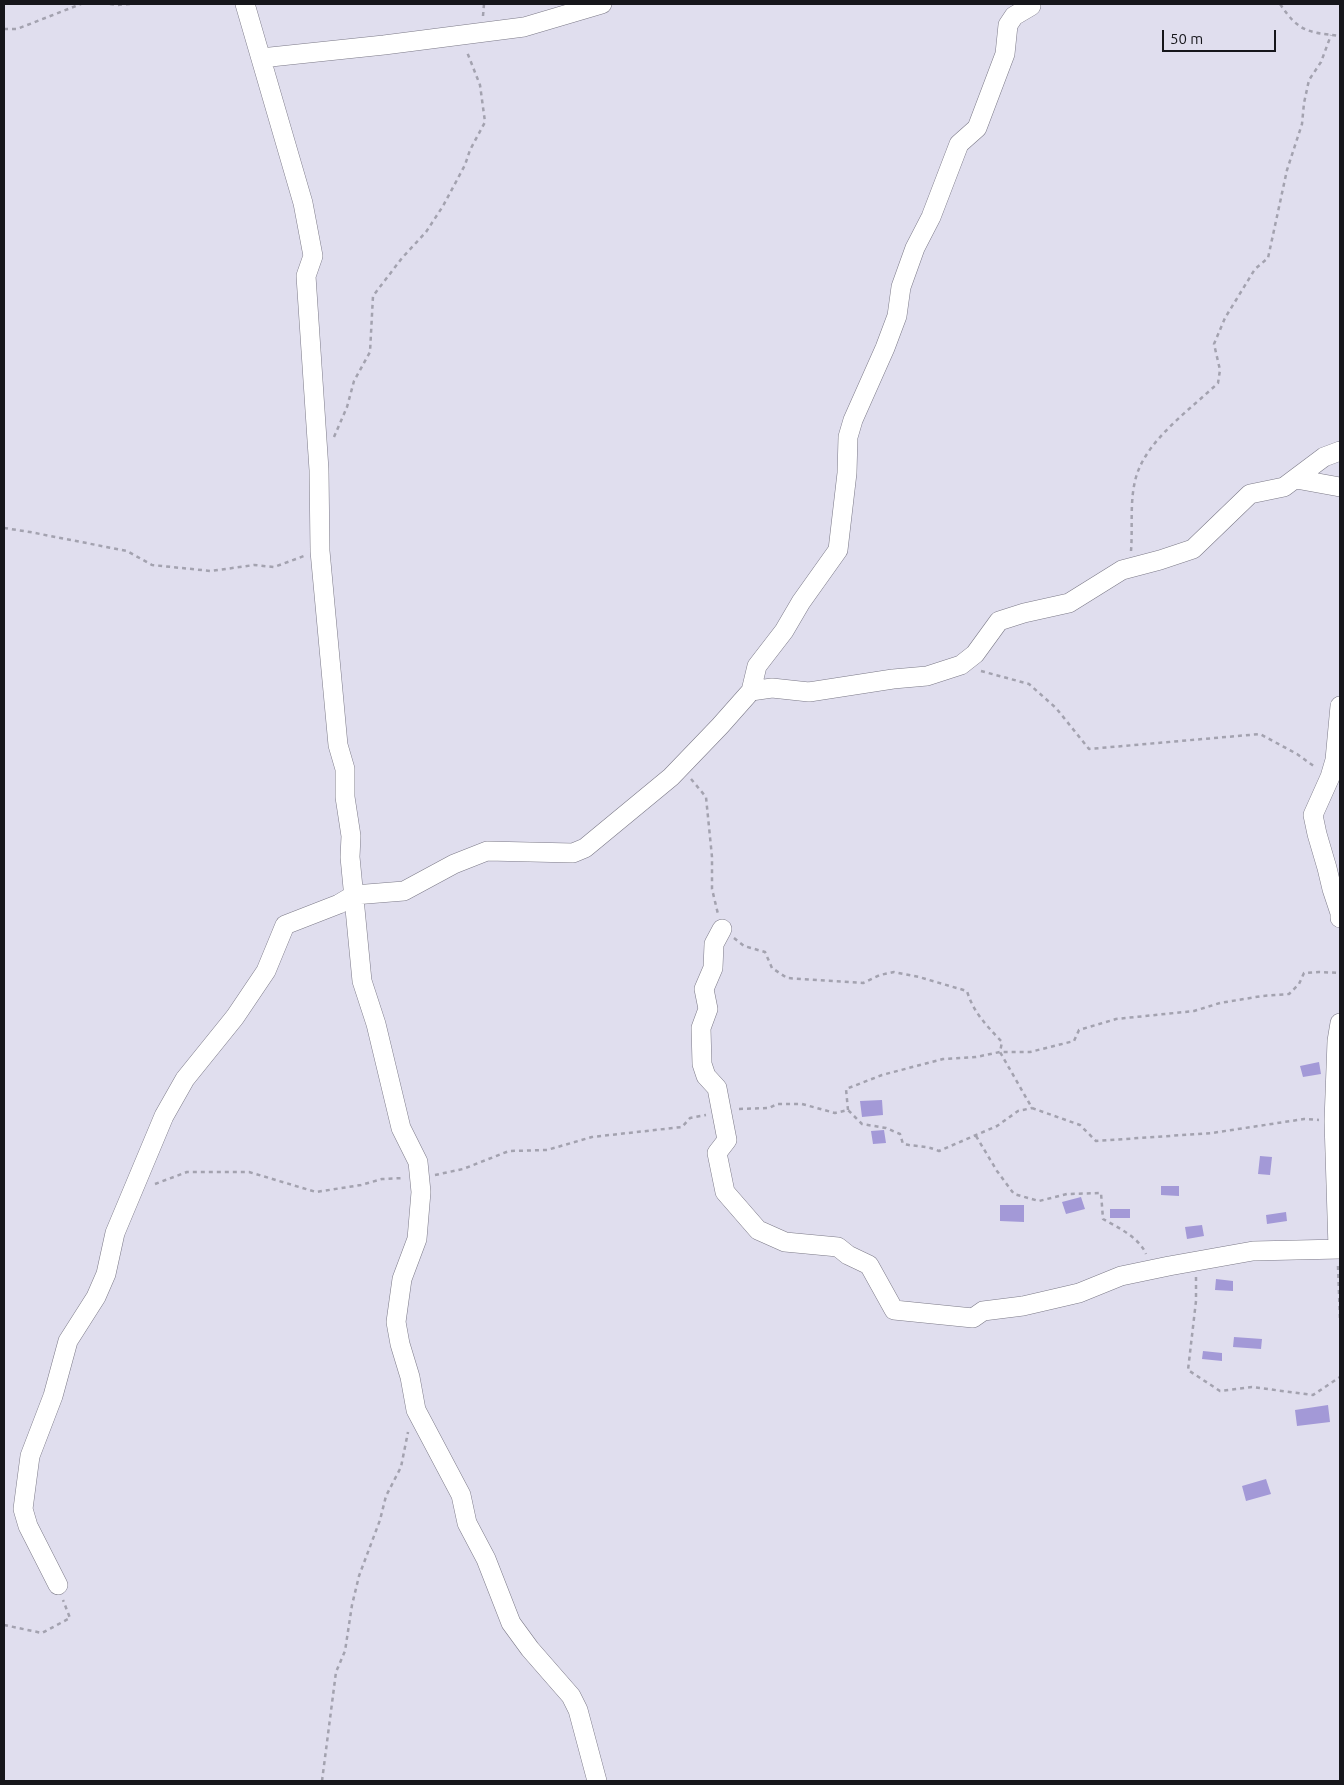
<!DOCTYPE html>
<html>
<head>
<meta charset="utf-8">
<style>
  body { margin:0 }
  #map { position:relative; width:1344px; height:1785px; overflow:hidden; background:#e0deee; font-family:Ubuntu,sans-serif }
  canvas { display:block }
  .frame { position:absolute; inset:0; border:5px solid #16161b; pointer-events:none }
  .scale { position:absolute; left:1162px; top:30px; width:114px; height:22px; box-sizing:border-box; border:2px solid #16161b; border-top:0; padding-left:6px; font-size:15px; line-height:18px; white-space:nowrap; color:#16161b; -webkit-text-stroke:4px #e0deee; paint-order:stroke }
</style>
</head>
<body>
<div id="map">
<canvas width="1344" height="1785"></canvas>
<div class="frame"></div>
<div class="scale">50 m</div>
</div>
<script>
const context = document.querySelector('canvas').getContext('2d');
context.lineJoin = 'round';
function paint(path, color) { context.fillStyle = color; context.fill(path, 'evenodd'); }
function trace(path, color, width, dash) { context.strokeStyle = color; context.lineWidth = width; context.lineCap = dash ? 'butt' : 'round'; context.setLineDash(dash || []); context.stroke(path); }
paint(new Path2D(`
  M1319,1062L1321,1074L1303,1077L1300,1066Z
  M882,1100L883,1115L862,1117L860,1101Z
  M884,1130L886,1143L873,1144L871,1131Z
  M1260,1156L1272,1157L1270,1175L1258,1174Z
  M1161,1186H1179V1196L1161,1195Z
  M1081,1197L1085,1209L1066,1214L1062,1202Z
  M1000,1205H1024V1222L1000,1221Z
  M1110,1209H1130V1218H1110Z
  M1286,1212L1287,1221L1267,1224L1266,1215Z
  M1202,1225L1204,1236L1187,1239L1185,1227Z
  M1216,1279L1233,1281V1291L1215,1290Z
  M1234,1337L1262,1339L1261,1349L1233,1347Z
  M1203,1351L1222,1353V1361L1202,1359Z
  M1328,1405L1330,1422L1297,1426L1295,1410Z
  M1266,1479L1271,1494L1246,1501L1242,1486Z`), '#a399d7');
const street = new Path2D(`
  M245,4L303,203L313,256L306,276L319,470L320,551L338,745L345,769V797L351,836L350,857L362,981L376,1024L401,1128L418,1162L421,1192L417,1239L402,1279L396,1322L400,1344L410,1377L416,1410L461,1495L467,1523L486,1559L511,1623L530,1649L571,1696L578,1710L597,1781
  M261,58L384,45L524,27L602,4
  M1296,479L1340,487
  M751,691L757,666L784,631L801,602L838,550L847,473L848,437L853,420L885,348L897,316L901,287L915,248L931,217L959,144L977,128L1005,54L1008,25L1014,16L1031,6L1030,4
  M1340,706L1335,760L1330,777L1313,815L1317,834L1327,868L1332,889L1340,913V918
  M722,929L714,944L713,968L704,989L708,1009L701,1028L702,1064L706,1076L717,1088L727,1140L717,1153L725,1192L758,1230L785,1242L838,1247L848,1255L869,1265L894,1310L973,1318L983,1311L1023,1306L1079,1293L1121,1276L1169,1266L1253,1251L1340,1249
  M1338,1248L1334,1121L1337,1041L1340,1023
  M58,1585L28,1526L23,1509L30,1456L53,1396L68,1341L96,1297L106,1274L115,1233L164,1116L185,1079L235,1017L266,971L285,925L339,904L354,895L404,891L454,864L487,851L573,853L585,848L671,777L720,726L751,691L772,688L809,692L893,679L927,676L961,665L975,654L999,621L1024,613L1069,603L1122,570L1160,560L1193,549L1250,494L1284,487L1324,457L1340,451`);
trace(street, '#7b7987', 20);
trace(new Path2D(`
  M110,4L117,5L130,4
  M1280,4C1299,32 1307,32 1340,36
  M483,16L484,4
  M4,29H17L81,4
  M334,437L347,407L354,381L370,352L373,296L402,258L426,232L443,206L465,165L470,150L485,122L480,85L467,52
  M4,528L30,532L127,551L152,565L211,571L254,565L274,567L304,556
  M1131,551C1133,526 1129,498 1137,474C1149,438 1191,409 1218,383L1220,370L1214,344L1225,318L1255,269L1268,258L1287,170L1302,124L1304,103L1309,80L1321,62L1331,35
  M981,671L1029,684L1056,708L1089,749L1260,734L1297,754L1315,767
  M691,779L706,797L712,857V889L718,914
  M734,938L744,946L765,952L772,968L787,978L863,983L880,975L894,972L919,977L967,991C973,1012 987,1026 1002,1042L1000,1052L1032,1108L1080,1125L1096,1141L1212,1133L1304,1119L1319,1120
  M739,1109L769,1108L777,1104H802L835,1113L848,1110L862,1124L886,1128L900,1134L903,1144C918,1147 925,1145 939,1151L997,1126L1018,1111L1032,1108
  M848,1110L846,1089L882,1075L943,1059L976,1057L1000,1052H1030L1074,1041L1079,1030L1116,1019L1194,1011L1220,1003L1262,996L1289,994L1299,984L1304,973L1319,972L1340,973
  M976,1136L997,1171L1014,1194L1039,1201L1067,1194L1101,1193L1103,1219C1117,1227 1139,1237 1146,1254
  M435,1175L463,1169L509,1151L547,1150L592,1137L682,1127L690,1118L706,1115
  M155,1184L187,1172H249L316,1192L361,1185L382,1179L404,1178
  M1338,1266L1340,1320
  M1196,1277V1301L1188,1370L1220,1391L1252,1387L1313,1395L1340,1377
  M4,1625L42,1633L70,1618L63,1600
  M322,1781L336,1672L345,1651L352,1605L359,1576L380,1520L386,1496L401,1467L408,1432`), '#a3a2af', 2.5, [4, 4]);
trace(street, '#fff', 19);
</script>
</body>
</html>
